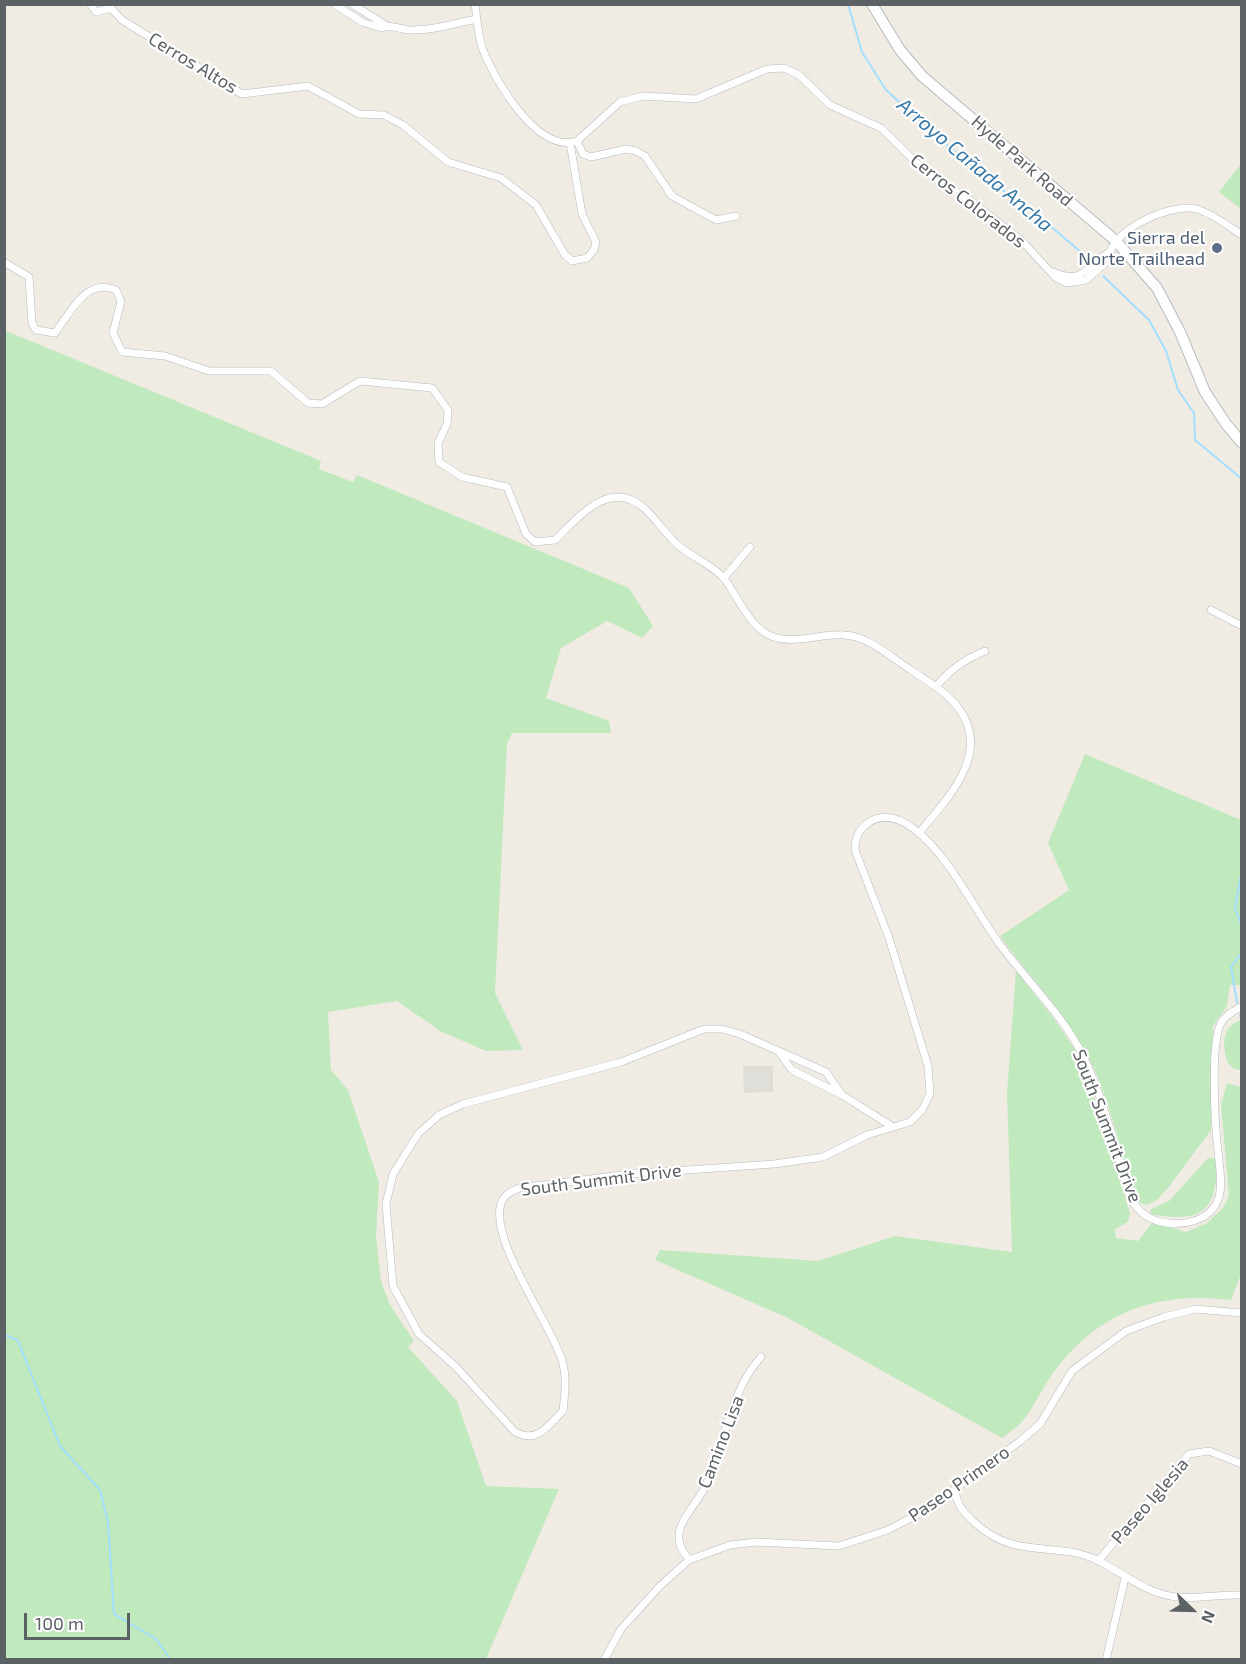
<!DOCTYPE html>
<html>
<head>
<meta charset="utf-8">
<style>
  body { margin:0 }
  #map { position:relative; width:1246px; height:1664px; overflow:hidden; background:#f0ece3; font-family:"Exo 2",sans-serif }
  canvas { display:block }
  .frame { position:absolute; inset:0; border:6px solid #5b6165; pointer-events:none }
  .north { position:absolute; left:1162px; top:1580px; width:60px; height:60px; -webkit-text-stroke:4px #fff; paint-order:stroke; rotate:113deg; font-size:16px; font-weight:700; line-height:24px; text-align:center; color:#5b6165 }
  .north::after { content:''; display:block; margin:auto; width:21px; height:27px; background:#5b6165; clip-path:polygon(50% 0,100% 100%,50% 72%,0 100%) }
  .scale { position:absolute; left:24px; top:1613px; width:106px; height:27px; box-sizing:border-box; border:3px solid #5b6165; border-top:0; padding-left:8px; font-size:18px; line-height:21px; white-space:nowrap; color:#5b6165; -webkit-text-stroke:4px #fff; paint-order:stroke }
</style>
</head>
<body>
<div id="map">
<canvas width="1246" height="1664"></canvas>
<div class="frame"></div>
<div class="north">N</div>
<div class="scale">100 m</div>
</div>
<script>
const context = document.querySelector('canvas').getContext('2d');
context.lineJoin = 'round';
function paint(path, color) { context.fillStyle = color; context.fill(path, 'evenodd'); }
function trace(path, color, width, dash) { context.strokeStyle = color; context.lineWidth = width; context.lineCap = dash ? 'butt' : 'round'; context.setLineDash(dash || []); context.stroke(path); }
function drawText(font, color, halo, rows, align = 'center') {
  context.font = font + ' "Exo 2",sans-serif'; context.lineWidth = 4.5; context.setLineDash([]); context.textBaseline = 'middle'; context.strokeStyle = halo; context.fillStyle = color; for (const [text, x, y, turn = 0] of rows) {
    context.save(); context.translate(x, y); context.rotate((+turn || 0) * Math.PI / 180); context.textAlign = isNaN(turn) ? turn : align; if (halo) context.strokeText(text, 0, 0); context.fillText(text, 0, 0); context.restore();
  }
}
paint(new Path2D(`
  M743,1066H773V1092L744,1093Z`), '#e0ded8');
paint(new Path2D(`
  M1241,164V209L1219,192Z
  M4,330L321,461L319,469L353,482L357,475L629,588L653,626L642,638L607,621L561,648L546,698L609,721L611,733H512L507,744L495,993L523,1050L486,1051L440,1031L397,1001L328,1012L331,1070L348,1090L379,1182L376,1237L381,1281L390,1305L414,1341L408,1347L457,1401L486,1486L559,1489L486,1659H5Z
  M1085,754L1241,820V985H1230L1227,1006L1213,1026L1211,1130L1168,1188L1157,1200L1147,1205L1140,1203L1134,1196C1119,1148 1110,1095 1085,1051C1062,1009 1028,975 1000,936L1069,890L1048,843Z
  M1016,971L1052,1016L1080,1057L1088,1077L1130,1213L1128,1222L1115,1229L1116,1238L1138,1241L1153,1222L1186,1232L1207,1223L1223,1208L1229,1196L1221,1104L1227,1083L1241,1087V1274L1231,1300C1156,1291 1098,1312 1053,1373C1034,1400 1032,1419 1002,1438L788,1318L655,1260L660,1250L818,1261L895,1236L1012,1252L1007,1092Z
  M1241,1020V1070L1234,1069L1228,1063C1222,1045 1221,1027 1241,1020Z
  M1208,1158H1215L1217,1161C1217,1214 1200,1223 1150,1214L1151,1209L1169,1201Z`), '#c1e9be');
trace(new Path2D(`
  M848,4L862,52L886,90L956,153L991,178L1012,199L1035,213L1082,253
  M1103,276L1149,320L1166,351L1178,390L1194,413L1195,440L1242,479
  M1242,869L1235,908L1242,927
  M1237,1003L1231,967L1242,952
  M1240,1015L1242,1021
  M4,1334L18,1341L60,1446L100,1490L108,1522L114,1614L156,1639L171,1660`), '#a4dfff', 2);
const street = new Path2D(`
  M334,4L362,22L381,28C390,24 399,29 409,30C432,31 455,23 477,19
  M352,4L387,26
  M475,4C477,19 478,37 483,50C495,80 537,154 577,141L620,102L643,96L696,99L767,69L784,68L799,75L830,105L881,128L927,173L971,201L1022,241L1056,278L1067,283L1086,280L1109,260C1107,231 1172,202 1197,209C1213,214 1228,226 1242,235
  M91,5L96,12L111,8L122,20L242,94L308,86L359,114L384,115L403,125L448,162L501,178L536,205L565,255L572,261L587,258L594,250L596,242L582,214L570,143
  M577,141L583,154L591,157L626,149L636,151L645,156L672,196L716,220L736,216
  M4,262L29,277L32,323L36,330L55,333C71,312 86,277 116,290L121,301L113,333L122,352L165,356L209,371H271L308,403L322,404L360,381L432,388L448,410L447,424L438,443L439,462L462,477L507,487L526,534L535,542L555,540C579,517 610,477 645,509C657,520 666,535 679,546C693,558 715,566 726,581C738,598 749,624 767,634C790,647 820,633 844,635C869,636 890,657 911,670C927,681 945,691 957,706C994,752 947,799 919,833
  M1053,272C1084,285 1085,267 1108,253
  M724,578L750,547
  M1211,610L1242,626
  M936,687C949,670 965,659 985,651
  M779,1052L792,1070L842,1095L893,1127
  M842,1095L826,1072L740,1034L722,1029H704L621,1062L463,1104L439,1115L418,1134L393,1174L386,1204L393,1286L419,1334L456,1367L515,1432C538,1444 547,1426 563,1411C565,1393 567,1377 562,1360C551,1324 486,1236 502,1201C506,1193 512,1191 520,1188L629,1174L774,1164L823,1157L867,1135L910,1122L922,1110L930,1094L928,1066L889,938L855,850C855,839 859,829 868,823C884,812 901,819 914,829C949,855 975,911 1001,946C1028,982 1063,1015 1083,1056C1104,1099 1115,1148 1129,1194C1135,1208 1143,1216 1157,1221C1180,1227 1211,1223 1219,1197C1223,1183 1219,1166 1218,1151C1215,1126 1210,1044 1221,1023C1225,1015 1234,1011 1242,1006
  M955,1488C956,1504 962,1511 974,1522C1017,1562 1054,1539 1099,1561C1125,1574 1146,1594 1177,1597C1198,1599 1220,1594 1242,1595
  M689,1560C683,1551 678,1546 679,1535C680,1519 698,1502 705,1487C725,1445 729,1392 761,1357
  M1098,1561L1189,1454L1209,1451L1242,1464
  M604,1660L621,1629L660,1586L689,1560L730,1545L756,1542L839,1546L888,1530L926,1510L1019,1442L1040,1424L1072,1371L1126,1331L1164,1317L1195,1309L1242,1313
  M1106,1660L1125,1578`);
const secondary = new Path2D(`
  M872,4L900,50L922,76L1116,241L1157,288L1180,332L1205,392L1226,424L1242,443`);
trace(street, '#b6babf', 8);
trace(secondary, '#b5babf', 12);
trace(street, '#fff', 7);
trace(secondary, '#fff', 10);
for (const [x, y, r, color] of [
  [1217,248,6,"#5c6f8a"]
]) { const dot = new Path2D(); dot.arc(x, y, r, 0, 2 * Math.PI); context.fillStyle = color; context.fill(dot); trace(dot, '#fff', 2); }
drawText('18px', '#5b6165', '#fff', [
  ["Cerros Altos",193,63,31],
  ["Hyde Park Road",1022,161,41],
  ["Cerros Colorados",968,201,38],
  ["South Summit Drive",1107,1126,69],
  ["South Summit Drive",601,1180,-7],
  ["Camino Lisa",721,1442,-69],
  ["Paseo Primero",959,1484,-35],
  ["Paseo Iglesia",1150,1501,-49]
]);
drawText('18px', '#4e5e75', '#fff', [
  ["Sierra del",1205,238],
  ["Norte Trailhead",1205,259]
], 'right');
drawText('italic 20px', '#3376a7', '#fff', [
  ["Arroyo Cañada Ancha",975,165,40]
]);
</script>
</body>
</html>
